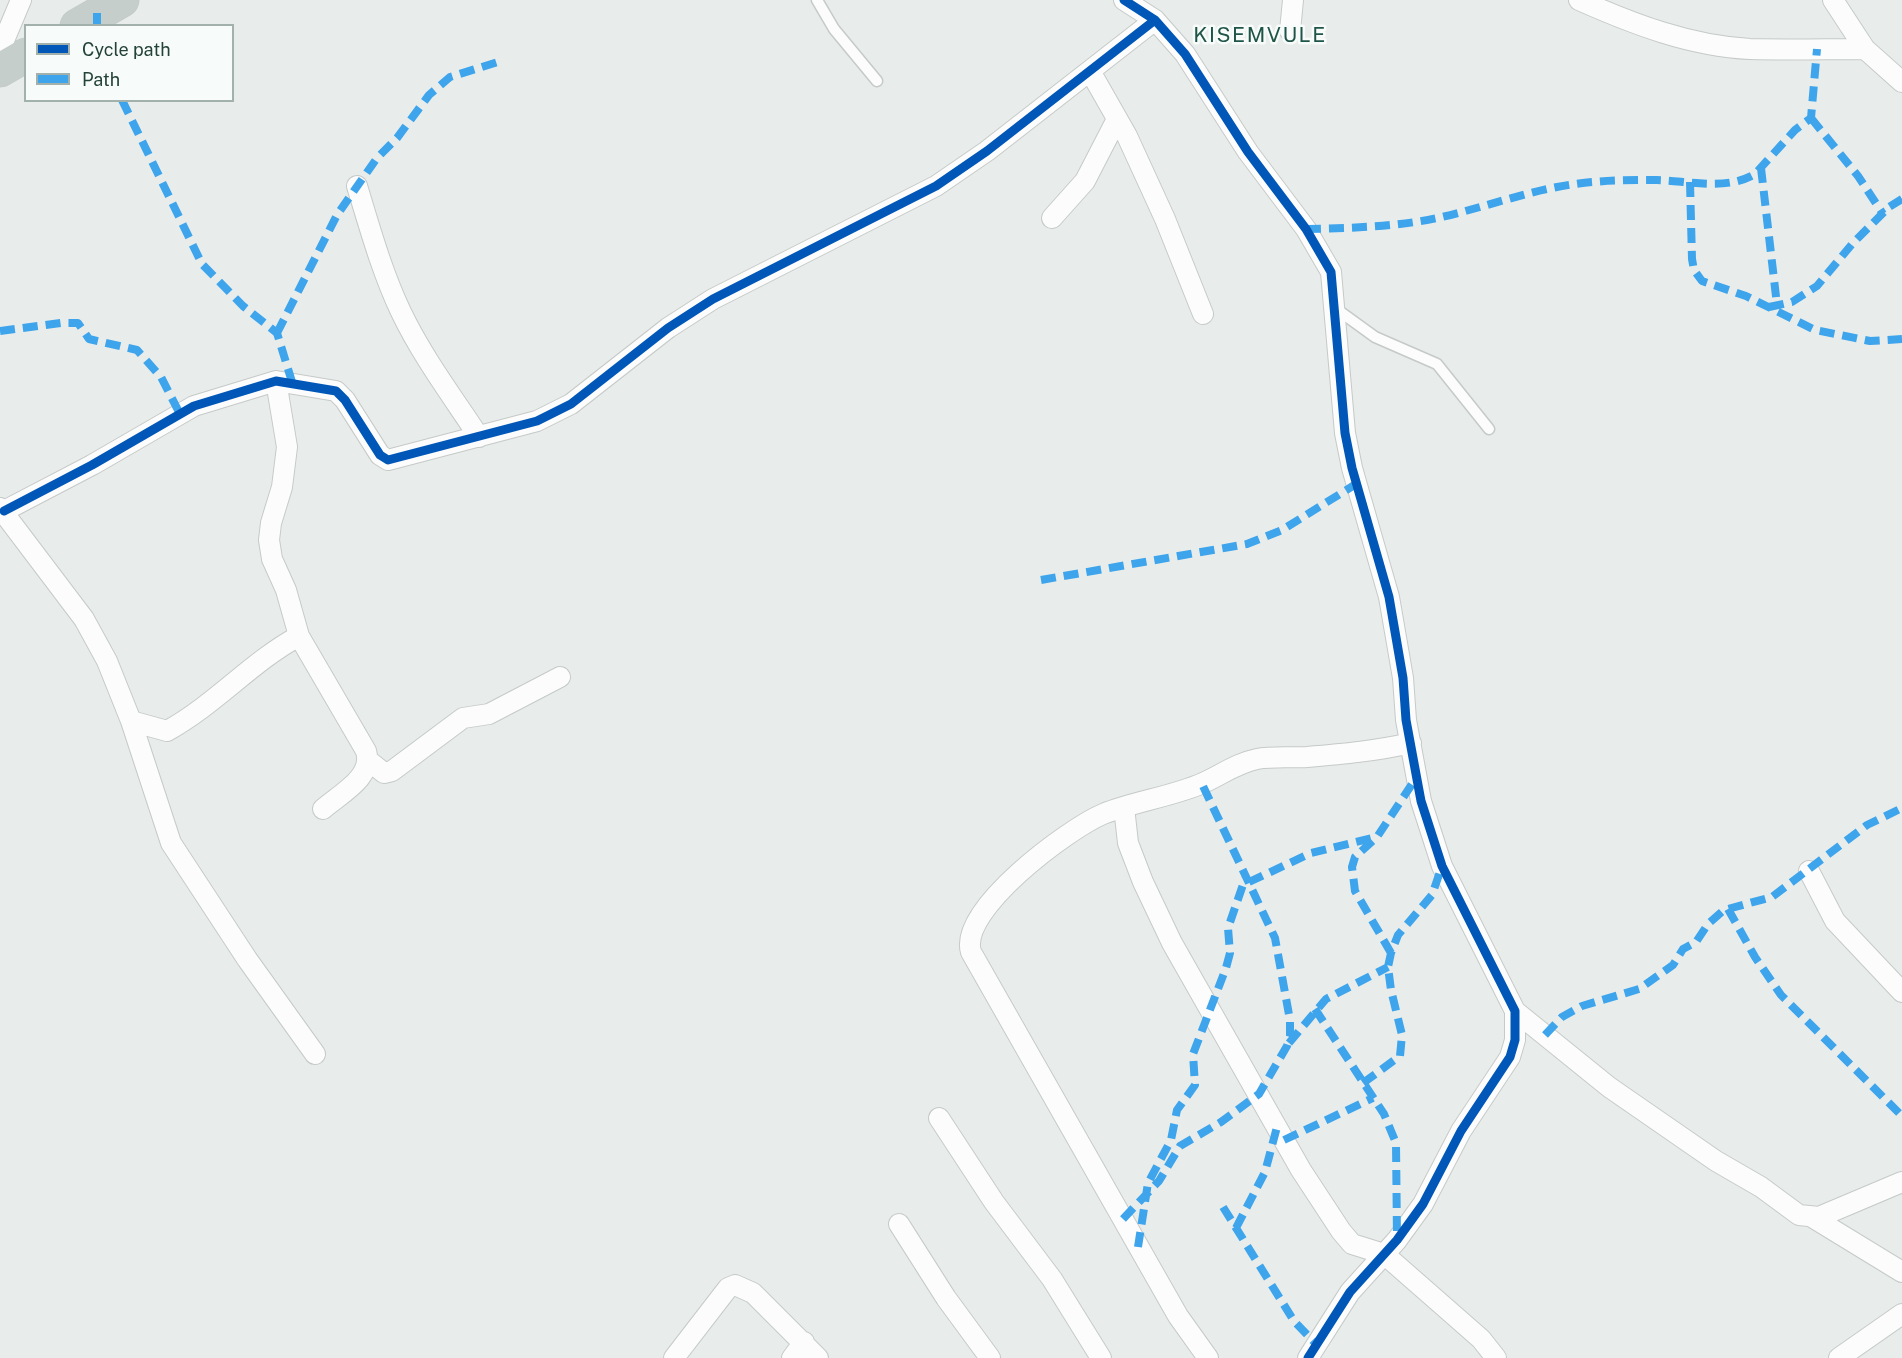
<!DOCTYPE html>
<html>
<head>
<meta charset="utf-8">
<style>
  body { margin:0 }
  #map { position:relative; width:1902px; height:1358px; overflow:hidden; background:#e8edeb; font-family:"Public Sans",sans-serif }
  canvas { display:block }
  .legend { position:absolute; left:24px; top:24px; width:210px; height:78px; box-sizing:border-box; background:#f7fbf9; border:2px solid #a3b1ad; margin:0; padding:8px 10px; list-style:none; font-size:18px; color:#24423a }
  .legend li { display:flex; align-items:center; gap:12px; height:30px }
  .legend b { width:30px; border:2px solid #a3b1ad }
</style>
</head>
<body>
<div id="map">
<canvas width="1902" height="1358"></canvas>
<ul class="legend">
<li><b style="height:8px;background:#0057b8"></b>Cycle path</li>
<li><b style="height:8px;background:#3ea4ec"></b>Path</li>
</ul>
</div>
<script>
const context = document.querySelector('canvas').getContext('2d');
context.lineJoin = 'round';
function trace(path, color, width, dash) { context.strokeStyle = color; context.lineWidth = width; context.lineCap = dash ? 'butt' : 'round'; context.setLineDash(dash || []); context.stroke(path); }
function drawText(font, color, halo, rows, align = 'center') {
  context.font = font + ' "Public Sans",sans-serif'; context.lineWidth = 5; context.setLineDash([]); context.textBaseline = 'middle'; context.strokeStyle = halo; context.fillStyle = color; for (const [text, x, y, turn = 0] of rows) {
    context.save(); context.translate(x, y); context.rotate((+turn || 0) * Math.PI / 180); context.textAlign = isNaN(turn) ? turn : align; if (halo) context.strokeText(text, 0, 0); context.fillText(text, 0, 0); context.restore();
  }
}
const service = new Path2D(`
  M817,0L834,29L877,81
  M1335,308L1375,337L1437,364L1489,429`);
const minor = new Path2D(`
  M1124,0L1155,20L1185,54L1248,152L1306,229L1331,272L1345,433L1352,468L1389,597L1403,678L1406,720L1421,801L1442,866L1515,1011V1040L1510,1057L1461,1131L1423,1204L1397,1240L1350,1292L1308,1358
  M1579,0C1633,24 1690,46 1750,49C1788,50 1827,49 1865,49
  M1833,0L1865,49L1902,82
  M1290,31L1293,0
  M0,50L21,0
  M1090,71L1127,136L1165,219L1203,314
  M357,186C370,229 382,272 401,312C422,356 452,396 479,437
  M1052,218L1085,181L1117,119
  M276,381L287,447L282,487L271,523L269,540L272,559L286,590L299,636L366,751C374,777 340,794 323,809
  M0,508L84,619L107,661L131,721L171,843L247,959L315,1054
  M4,511L92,465L194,406L276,381L336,391L345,400L380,455L388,460L537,421L571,404L668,328L713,299L936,186L987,151L1155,20
  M131,721L167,731C216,704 251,662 299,636
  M369,761L384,773L392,771L463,718L489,714L560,677
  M1124,807L1128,843L1143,882L1172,943L1301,1170L1341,1231L1352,1244L1384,1254L1481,1339L1496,1358
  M1809,871L1835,921L1902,992
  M1515,1011L1609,1087L1716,1161L1761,1187L1799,1215L1819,1217L1902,1182
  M939,1118L994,1202L1052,1279L1101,1358
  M1812,1217L1902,1272
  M899,1224L946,1298L990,1358
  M674,1358L728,1288L735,1285L753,1293L818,1358
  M792,1358L804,1342
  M1208,1358L1178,1316L971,952C958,910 1068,829 1103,814C1135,801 1171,797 1203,783C1221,775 1237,763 1257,759C1273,756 1291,758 1307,757C1342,754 1376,751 1411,743
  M1839,1358L1902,1314`);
const trunk = new Path2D(`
  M77,26L122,0
  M0,70L26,55`);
trace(service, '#c5cac8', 13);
trace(minor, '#c5cac8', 22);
trace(trunk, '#c3ccc9', 35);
trace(service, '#fcfcfc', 10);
trace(minor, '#fcfcfc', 20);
trace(trunk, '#c6cecc', 33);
trace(new Path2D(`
  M97,26V13
  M122,100L202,264L243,306L277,333L292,382
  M1811,118L1858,176L1883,214
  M1761,168L1777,305
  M1690,182L1692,259L1694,270L1702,281L1746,296L1815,330L1870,341L1902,339
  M1306,229C1351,228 1398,227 1442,217C1493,205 1541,186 1593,182C1614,180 1636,180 1657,180C1689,181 1726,191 1755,174L1795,130L1811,118L1817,49
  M1769,307L1792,302L1817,286L1853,243L1889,207L1902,199
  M0,331L61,323H78L89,339L137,350L161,377L180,414
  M277,333L337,215L377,158L397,138L429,95L450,77L501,61
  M1041,580L1247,544L1282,530L1356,484
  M1249,882L1311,853L1376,837
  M1728,909L1755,957L1781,995L1902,1116
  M1391,953L1355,891L1352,867L1355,857L1377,837L1416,778
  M1315,1009L1384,1114L1396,1143L1397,1238
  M1545,1035L1562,1017L1582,1006L1639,989L1673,965L1683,949L1696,942L1708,924L1724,910L1772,897L1867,825L1902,808
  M1289,1043L1326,999L1388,967
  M1363,1083L1400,1056L1402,1035L1391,990L1388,967L1391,953L1398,935L1432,895L1442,866
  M1284,1140L1373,1098
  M1223,1207L1294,1321L1317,1345
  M1123,1219L1159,1181L1180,1146L1221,1122L1259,1094L1287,1046L1290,1036V1020L1275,938L1202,784
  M1236,1228L1265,1172L1277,1127
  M1138,1247L1148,1183L1171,1140L1177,1110L1195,1085L1193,1054L1226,968L1230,953L1228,928L1246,876`), '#3ea4ec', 8, [15, 8]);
trace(new Path2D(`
  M1124,0L1155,20L1185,54L1248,152L1306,229L1331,272L1345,433L1352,468L1389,597L1403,678L1406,720L1421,801L1442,866L1515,1011V1040L1510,1057L1461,1131L1423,1204L1397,1240L1350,1292L1308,1358
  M4,511L92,465L194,406L276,381L336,391L345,400L380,455L388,460L537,421L571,404L668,328L713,299L936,186L987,151L1155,20`), '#0057b8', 9);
context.letterSpacing = '1.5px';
drawText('21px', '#1f5548', '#f7fbf9', [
  ["KISEMVULE",1260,36]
]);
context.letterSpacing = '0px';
</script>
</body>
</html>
